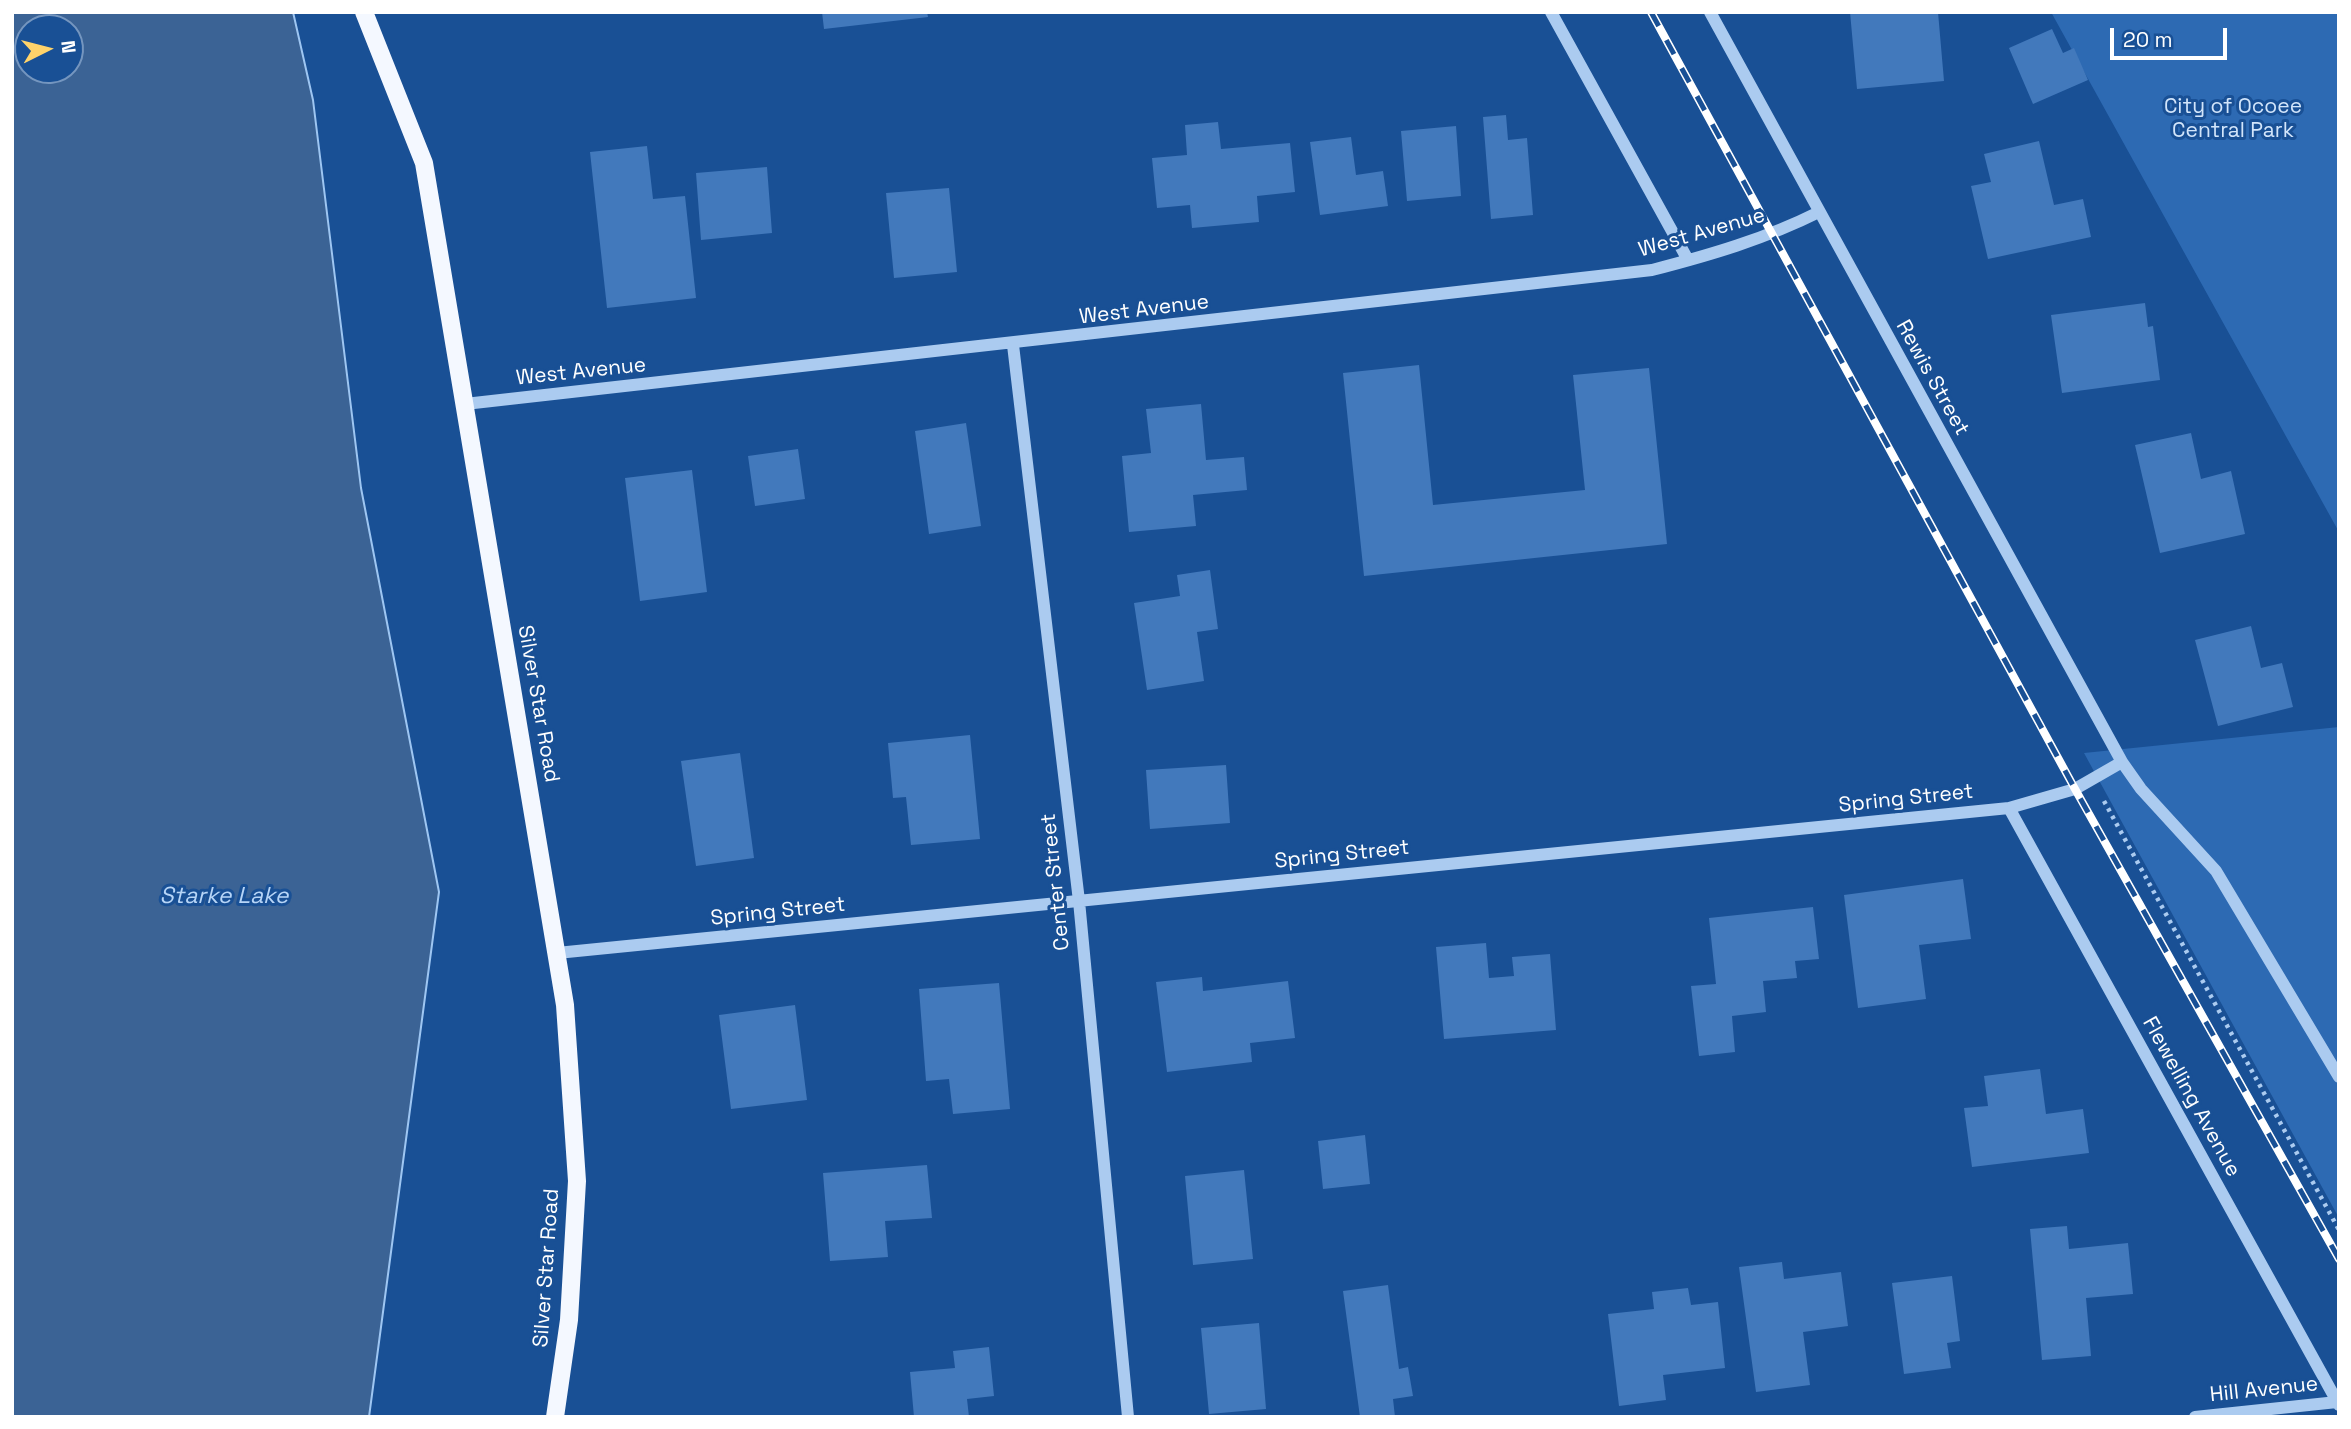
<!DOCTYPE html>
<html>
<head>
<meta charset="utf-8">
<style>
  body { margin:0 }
  #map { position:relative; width:2351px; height:1429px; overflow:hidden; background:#195095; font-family:"Space Grotesk",sans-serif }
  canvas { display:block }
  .frame { position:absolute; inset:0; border:14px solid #fff; pointer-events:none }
  .north { position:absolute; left:14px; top:14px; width:70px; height:70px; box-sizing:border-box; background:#195095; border:2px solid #7596bf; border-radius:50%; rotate:84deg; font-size:19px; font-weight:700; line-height:28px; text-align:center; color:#fff }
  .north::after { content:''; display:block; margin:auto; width:24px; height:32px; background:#ffd36a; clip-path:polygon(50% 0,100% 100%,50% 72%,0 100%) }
  .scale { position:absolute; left:2110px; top:28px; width:117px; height:32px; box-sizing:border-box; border:4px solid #fff; border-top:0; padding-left:9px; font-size:21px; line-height:24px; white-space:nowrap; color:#fff; -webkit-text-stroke:5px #195095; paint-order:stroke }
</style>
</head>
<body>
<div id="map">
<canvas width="2351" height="1429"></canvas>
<div class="frame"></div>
<div class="north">N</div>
<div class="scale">20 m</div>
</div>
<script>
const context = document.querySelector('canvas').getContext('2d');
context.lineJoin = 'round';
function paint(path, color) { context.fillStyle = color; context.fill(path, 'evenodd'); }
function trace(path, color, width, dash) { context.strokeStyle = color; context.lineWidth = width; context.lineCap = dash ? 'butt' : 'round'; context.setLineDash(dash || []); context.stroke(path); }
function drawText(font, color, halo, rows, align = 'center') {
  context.font = font + ' "Space Grotesk",sans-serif'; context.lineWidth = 6; context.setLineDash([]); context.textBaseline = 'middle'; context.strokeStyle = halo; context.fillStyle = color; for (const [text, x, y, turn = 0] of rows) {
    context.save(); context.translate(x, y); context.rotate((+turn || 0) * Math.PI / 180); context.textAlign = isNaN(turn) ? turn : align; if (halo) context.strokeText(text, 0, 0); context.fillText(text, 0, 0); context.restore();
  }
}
paint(new Path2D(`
  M2051,12H2339V532Z
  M2339,727V1218L2084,753Z`), '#2d6ab3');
const water = new Path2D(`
  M12,12H293L313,100L361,488L439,892L369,1417H12ZM28,28H70V70H28Z`);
paint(water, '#3b6395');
trace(water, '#9ec6f2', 2);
paint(new Path2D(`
  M822,12H927L928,17L824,29Z
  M1850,12H1938L1944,81L1857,89Z
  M2052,29L2063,53L2074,48L2088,80L2033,104L2009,48Z
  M1506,115L1508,140L1527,138L1533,215L1491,219L1483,117Z
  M1218,122L1221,149L1290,143L1295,192L1257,196L1259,222L1192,228L1190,205L1157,208L1152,158L1187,155L1185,125Z
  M1456,126L1461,196L1407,201L1401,131Z
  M1351,137L1356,175L1383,171L1388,206L1320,215L1310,142Z
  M2039,141L2054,205L2083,199L2091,237L1988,259L1971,186L1991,182L1984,154Z
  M647,146L653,199L685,196L696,298L607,308L590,152Z
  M767,167L772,233L701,240L696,173Z
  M949,188L957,272L894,278L886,193Z
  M2145,303L2148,327L2153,326L2160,380L2062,393L2051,315Z
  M1419,365L1433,505L1585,490L1573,375L1649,368L1667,544L1364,576L1343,373Z
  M1201,404L1206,460L1244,457L1247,490L1193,495L1196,526L1129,532L1122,456L1151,453L1146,409Z
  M966,423L981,526L929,534L915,431Z
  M2191,433L2201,479L2231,471L2245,534L2160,553L2135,445Z
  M798,449L805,499L755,506L748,456Z
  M692,470L707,592L640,601L625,478Z
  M1210,570L1218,629L1197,632L1204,681L1147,690L1134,603L1180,596L1177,575Z
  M2251,626L2261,668L2282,663L2293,707L2218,726L2195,640Z
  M970,735L980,839L911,845L906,797L893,798L888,743Z
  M740,753L754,858L696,866L681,761Z
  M1226,765L1230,823L1150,829L1146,770Z
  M1963,879L1971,939L1919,945L1926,999L1858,1008L1844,895Z
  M1813,907L1819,959L1795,961L1797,978L1763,981L1766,1012L1732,1016L1735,1052L1699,1056L1691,986L1716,984L1709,918Z
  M1486,943L1489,978L1514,976L1512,957L1550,954L1556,1030L1444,1039L1436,947Z
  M1202,977L1203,991L1288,981L1295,1038L1250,1043L1252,1062L1167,1072L1156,982Z
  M999,983L1010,1109L953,1114L949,1079L926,1081L919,989Z
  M795,1005L807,1100L731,1109L719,1015Z
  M2040,1069L2046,1114L2083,1109L2089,1153L1972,1167L1964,1108L1988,1106L1984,1076Z
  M1365,1135L1370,1184L1323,1189L1318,1141Z
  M927,1165L932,1218L885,1221L888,1257L830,1261L823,1173Z
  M1244,1170L1253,1259L1193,1265L1185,1176Z
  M2067,1226L2069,1249L2128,1243L2133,1294L2086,1298L2091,1356L2042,1360L2030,1229Z
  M1782,1262L1784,1279L1841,1272L1848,1326L1803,1332L1810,1385L1756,1392L1739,1267Z
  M1952,1276L1960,1341L1947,1343L1951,1368L1904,1374L1892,1283Z
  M1388,1285L1399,1369L1408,1367L1413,1396L1393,1399L1395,1417H1360L1343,1291Z
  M1688,1288L1691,1305L1718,1302L1725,1368L1663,1375L1666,1400L1619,1406L1608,1314L1654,1309L1652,1292Z
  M1259,1323L1266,1409L1209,1414L1201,1328Z
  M989,1347L994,1396L967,1399L969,1417H914L910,1372L955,1368L953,1351Z`), '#4279bc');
trace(new Path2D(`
  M2104,801L2339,1230`), '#abcbf0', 4.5, [3.5, 5]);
trace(new Path2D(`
  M1551,12L1688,260
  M1710,12L2122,762L2141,789L2216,871L2339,1077
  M1013,345L1079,901L1128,1417
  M465,404L1652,270C1710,255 1765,239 1819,212
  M2009,808L2339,1405
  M557,953L2009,808L2075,789L2122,762
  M2195,1417L2337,1402`), '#abcbf0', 12);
trace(new Path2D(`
  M364,12L424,163L565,1005L577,1181L569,1320L555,1417`), '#f4f8ff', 18);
const rail = new Path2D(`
  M1651,12L2075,789L2339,1259`);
trace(rail, '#fff', 8);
trace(rail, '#195095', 5, [16]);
drawText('21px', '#d2e5fb', '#195095', [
  ["City of Ocoee",2233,107],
  ["Central Park",2233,131]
]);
drawText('21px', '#fff', '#195095', [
  ["West Avenue",1702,233,-16],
  ["West Avenue",1144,310,-7],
  ["West Avenue",581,372,-6],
  ["Rewis Street",1932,378,61],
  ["Silver Star Road",538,704,80],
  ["Spring Street",1906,799,-6],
  ["Spring Street",1342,855,-6],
  ["Center Street",1056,882,-96],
  ["Spring Street",778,912,-6],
  ["Flewelling Avenue",2191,1097,61],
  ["Silver Star Road",547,1268,-86],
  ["Hill Avenue",2264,1390,-6]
]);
drawText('italic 23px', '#b7d5f7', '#195095', [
  ["Starke Lake",224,897]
]);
</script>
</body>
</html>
